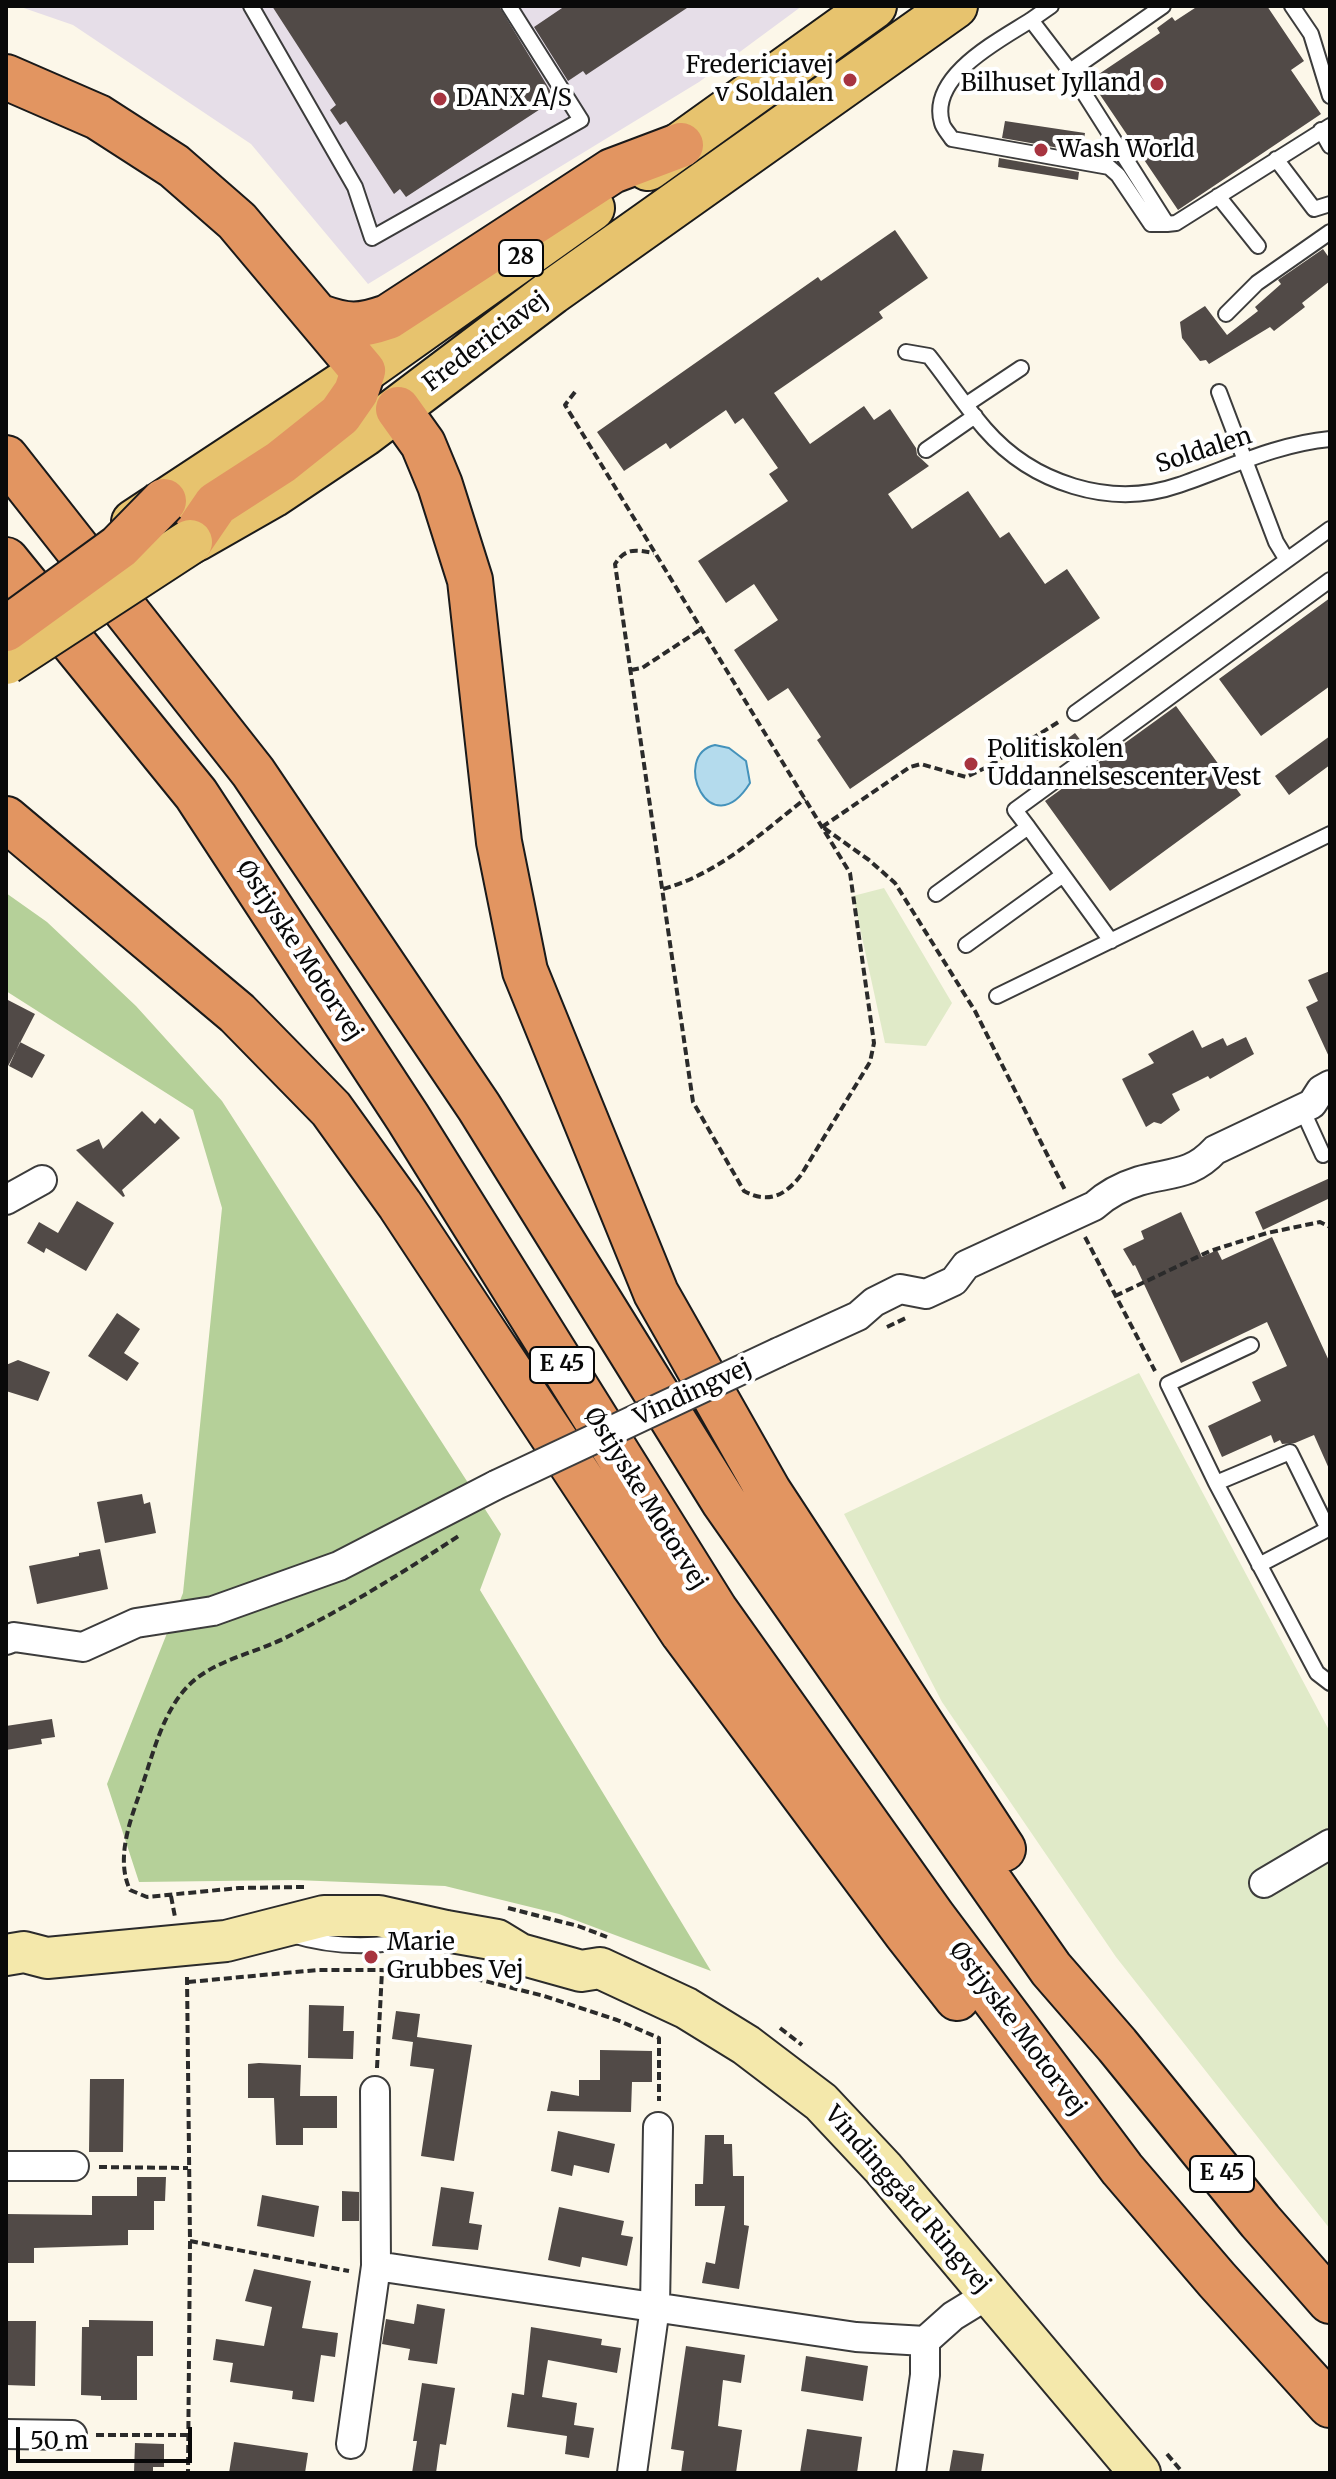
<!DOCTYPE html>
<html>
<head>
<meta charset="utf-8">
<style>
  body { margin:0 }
  #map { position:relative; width:1336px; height:2479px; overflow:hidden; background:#fcf7e9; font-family:Merriweather,serif }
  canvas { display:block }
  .frame { position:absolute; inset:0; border:8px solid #090909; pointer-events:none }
  .scale { position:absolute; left:16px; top:2427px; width:176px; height:36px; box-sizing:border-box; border:4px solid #090909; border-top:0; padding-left:10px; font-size:24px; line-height:28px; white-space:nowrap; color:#090909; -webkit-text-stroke:6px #fff; paint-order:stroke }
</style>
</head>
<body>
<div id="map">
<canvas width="1336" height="2479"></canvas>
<div class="frame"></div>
<div class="scale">50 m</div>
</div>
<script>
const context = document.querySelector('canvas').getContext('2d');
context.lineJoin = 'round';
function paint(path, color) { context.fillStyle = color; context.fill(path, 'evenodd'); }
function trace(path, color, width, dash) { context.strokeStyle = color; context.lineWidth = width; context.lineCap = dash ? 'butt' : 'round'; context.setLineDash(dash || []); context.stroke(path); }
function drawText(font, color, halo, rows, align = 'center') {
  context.font = font + ' Merriweather,serif'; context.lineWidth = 8; context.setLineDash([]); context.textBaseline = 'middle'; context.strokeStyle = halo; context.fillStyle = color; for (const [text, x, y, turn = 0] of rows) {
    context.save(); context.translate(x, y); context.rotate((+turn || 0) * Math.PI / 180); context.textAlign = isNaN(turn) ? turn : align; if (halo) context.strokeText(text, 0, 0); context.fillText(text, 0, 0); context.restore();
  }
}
paint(new Path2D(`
  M18,6H802L699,82L368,284L251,144L73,25Z`), '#e6dee8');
paint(new Path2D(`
  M6,893L47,922L136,1006L222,1101L501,1534L480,1590L711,1971L559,1914L445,1886L295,1880L139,1882L107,1784L183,1593L222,1208L193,1110L6,991Z`), '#b5d099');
paint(new Path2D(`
  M884,888L952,1003L926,1046L885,1043L853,896Z
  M1139,1373L1330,1732V2229L1116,1957L942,1702L844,1514Z`), '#e0eac8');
const water = new Path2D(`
  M715,745L729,748L746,761L750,783C710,847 670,755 715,745Z`);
paint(water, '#b4dbed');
trace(water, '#4492bb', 2);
paint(new Path2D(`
  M272,6H499L551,92L547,95L551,102L406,197L400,189L394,194L346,121L340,125L330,110L336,105Z
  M565,6H690L586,75L583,71L568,81L534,27Z
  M1198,6H1267L1304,61L1291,70L1321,114L1178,210L1090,80L1160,33L1157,28L1172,17L1175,21Z
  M1005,121L1085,133L1082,152L1002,138Z
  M999,158L1079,172L1078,180L998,167Z
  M895,230L928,278L879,312L883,318L774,393L810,444L864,406L874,420L890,409L916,448L917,455L929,466L888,494L912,529L968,491L1000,538L1009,532L1045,584L1067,569L1100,618L850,789L817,740L821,737L788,688L768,701L734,650L778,620L754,584L726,603L698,561L788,501L769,474L778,468L743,418L735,424L726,410L670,449L666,443L624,471L597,432L818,277L821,281Z
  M1323,249L1330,259V281L1302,303L1305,307L1274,331L1270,327L1209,364L1206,360L1200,361L1182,338L1180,322L1205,306L1227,335L1258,311L1255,307L1281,284L1278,280Z
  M1330,598V686L1261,736L1219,679Z
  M1176,706L1241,795L1110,891L1045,801Z
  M1075,733L1085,746L1066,760L1056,747Z
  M1330,736V765L1289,795L1275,776Z
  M1330,971V1059L1306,1007L1318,1001L1308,980Z
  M6,999L35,1014L6,1070Z
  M1193,1030L1202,1048L1223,1038L1227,1046L1246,1037L1254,1054L1210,1079L1208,1076L1172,1094L1180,1110L1161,1124L1154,1122L1146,1127L1122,1079L1154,1063L1148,1054Z
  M20,1042L45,1055L32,1078L9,1066Z
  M142,1111L155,1124L160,1118L180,1138L122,1190L125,1196L123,1197L76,1150L99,1139L103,1149Z
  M1330,1178V1198L1263,1230L1255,1212Z
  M77,1201L114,1223L86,1271L46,1248L44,1253L27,1243L39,1222L58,1233Z
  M1181,1212L1202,1257L1217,1250L1222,1260L1272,1237L1330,1363V1471L1314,1435L1295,1443L1282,1444L1280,1440L1274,1443L1271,1435L1222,1457L1208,1426L1261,1401L1252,1382L1287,1366L1267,1322L1181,1363L1135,1265L1133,1266L1123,1249L1144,1239L1141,1231Z
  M117,1313L140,1329L124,1353L139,1363L127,1381L88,1356Z
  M18,1360L50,1372L38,1401L6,1391V1365Z
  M142,1494L144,1504L150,1502L156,1533L105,1543L97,1502Z
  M100,1549L108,1589L37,1604L29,1566L79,1556V1553Z
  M52,1719L55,1737L41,1739L42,1744L6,1750V1726Z
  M309,2005L344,2006L343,2031H354L353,2059L308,2058Z
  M396,2011L420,2014L417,2037L472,2045L454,2161L421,2156L434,2069L410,2066L413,2042L392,2039Z
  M600,2050L652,2051V2082H632L631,2112L547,2111L551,2091L579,2096V2080H600Z
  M259,2063L301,2065L300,2096H337V2128H303V2145H276L274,2098H248V2064Z
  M90,2079H124L123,2152H89Z
  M558,2131L615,2144L609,2173L574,2165L572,2176L551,2171Z
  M705,2135H724V2144H732L733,2176H744V2225L749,2226L739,2289L702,2283L706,2262L715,2264L725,2206H695V2184H703Z
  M137,2177H166L165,2201H154V2230H128V2245L34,2248V2263H6V2214L92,2215V2196H137Z
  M441,2187L474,2192L469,2223L482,2225L478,2250L432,2246Z
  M342,2191L359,2192V2221H342Z
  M262,2195L319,2206L314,2237L257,2226Z
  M559,2207L624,2221L621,2235L633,2237L627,2266L582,2257L580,2267L548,2260Z
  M254,2269L311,2281L302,2328L338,2333L335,2357L321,2355L314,2402L292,2399L293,2391L230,2382L233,2363L213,2360L216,2339L264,2346L272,2307L245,2301Z
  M417,2304L445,2309L437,2364L408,2360L410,2349L382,2344L386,2319L414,2324Z
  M89,2320L153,2321V2356H137V2400H101V2396L81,2395L82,2327H89Z
  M6,2321H36L35,2386L6,2385Z
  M531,2327L602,2339L601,2345L621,2348L617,2373L548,2360L542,2397L577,2403L574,2425L594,2428L589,2458L565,2454L567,2436L507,2427L512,2393L524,2395Z
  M686,2346L745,2355L741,2383L723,2380L718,2426L742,2430L736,2473H681L684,2451L671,2449Z
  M806,2356L868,2366L863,2401L801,2391Z
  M422,2383L455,2388L446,2445L440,2444L436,2473H412L417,2441H413Z
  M807,2429L862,2437L857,2473H800Z
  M234,2442L308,2453L305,2473H229Z
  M135,2443L164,2444V2467H153V2473H134Z
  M953,2450L984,2454L981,2473H949Z`), '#514a47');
const lane = new Path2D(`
  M251,6L355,187L372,238L581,120L509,6
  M1051,6L1031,20L1070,71
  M1163,6L1070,71L1167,224L1176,223L1330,126
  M1292,6L1311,34L1330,96
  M1031,20C1000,40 928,76 942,123C943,128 949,134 952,139L1109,167L1118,175L1151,224H1167
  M1321,130L1330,146
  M1276,159L1314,209L1330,204
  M1218,196L1258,246
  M1226,314L1257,283L1330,232
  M906,352L929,356C948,380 965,406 985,429C1032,483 1110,509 1179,485C1229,468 1276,444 1330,439
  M1219,392L1276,542L1287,560
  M967,404L1021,368
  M926,450L975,416
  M1075,713L1330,529
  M1028,827L1015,810L1330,580
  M936,894L1028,827L1111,941
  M966,945L1063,875
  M997,996L1330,834
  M1302,1109L1323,1155
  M1251,1345L1168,1384L1216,1483L1317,1673L1330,1683
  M1216,1483L1290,1452L1328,1529L1259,1565
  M292,1935C334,1948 378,1948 421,1938`);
const street = new Path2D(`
  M6,1200L42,1180
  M779,1352L858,1316L874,1302L900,1289L926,1294L954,1281L966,1265L1094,1206C1106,1195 1123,1186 1139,1181C1170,1172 1191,1176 1215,1150L1312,1104L1321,1090L1330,1085
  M6,1640L14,1637L83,1647L136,1623L213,1611L339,1566L496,1485
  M1264,1883L1330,1844
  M6,2166H74
  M376,2266L856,2337L925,2341L953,2316L989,2294
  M6,2434L72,2435
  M351,2444L376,2266L375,2091
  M632,2473L655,2307L658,2127
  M911,2473L925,2375V2341`);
const secondary = new Path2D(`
  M6,1955L24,1952L47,1958L226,1941L324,1916H379L446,1931L497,1940L520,1954L581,1971L600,1968L686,2008L746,2045L821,2102L883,2168L1140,2473`);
const primary = new Path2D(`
  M648,168L874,6
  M134,522L363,371L592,208
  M196,539L273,495L364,434L552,292L955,6`);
const highway = new Path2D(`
  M6,77L98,117L174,166L237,221L363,371L356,392L340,415L281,462L216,504L190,542
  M320,317C348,327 359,327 388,317L612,171L681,145
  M398,409L423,444L440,485L470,580L499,842L525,971L656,1293L769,1492L1003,1849
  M6,458L253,772L479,1107L724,1502L1051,1969L1117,2045L1260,2221L1330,2301
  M6,560L196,794L408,1118L715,1610L933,1917L1122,2169L1217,2280L1330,2405
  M6,819L237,1013L331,1109L400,1205L683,1633L906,1933L957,1998`);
trace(lane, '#3c3c3c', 18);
trace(street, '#3c3c3c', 32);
trace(secondary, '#2b2b2b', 44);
trace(primary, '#1a1a1a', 48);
trace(highway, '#1a1a1a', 48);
trace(new Path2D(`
  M575,392L565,405L850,873L874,1043L870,1062L801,1175C785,1196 768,1204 744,1191L693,1102L615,564C626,547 636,550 654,553
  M631,670L642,668L700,630
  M822,827L910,767L921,764L966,777L985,768L1060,721
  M824,828L869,860L895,883L975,1011L1066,1192
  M663,889C718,874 760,834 805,799
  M1085,1237L1155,1371
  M1115,1296L1210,1251L1267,1233L1320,1222L1330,1227
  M887,1327L908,1317
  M304,1887L239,1888L147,1897L130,1890C116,1860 129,1824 139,1795C152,1759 161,1713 189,1685C214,1660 256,1653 287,1637C347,1607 404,1572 460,1535
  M171,1896L175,1917
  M508,1908L578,1926L607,1937
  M187,1977L190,2241L188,2473
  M188,1982L317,1970H427L485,1981L544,1996L617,2020L659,2038V2101
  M780,2028L802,2045
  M377,2068L382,1971
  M99,2167L188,2168
  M190,2241L349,2271
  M96,2435H190
  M1167,2454L1183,2473`), '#2b2b2b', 4, [8, 4]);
trace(lane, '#fff', 14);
trace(street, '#fff', 28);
trace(secondary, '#f4e8ab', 40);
trace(primary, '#e7c36e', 44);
trace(highway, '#e29561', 44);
const streetBridge = new Path2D(`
  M496,1485L779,1352`);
const primaryBridge = new Path2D(`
  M6,662L190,542`);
const highwayBridge = new Path2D(`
  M6,629L119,547L164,501`);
trace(streetBridge, '#3c3c3c', 32, []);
trace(primaryBridge, '#1a1a1a', 48, []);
trace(highwayBridge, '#1a1a1a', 48, []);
trace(streetBridge, '#fff', 28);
trace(primaryBridge, '#e7c36e', 44);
trace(highwayBridge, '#e29561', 44);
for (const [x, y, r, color] of [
  [850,80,8,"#a73440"],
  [1157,84,8,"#a73440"],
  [440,99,8,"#a73440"],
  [1041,150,8,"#a73440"],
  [971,764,8,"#a73440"],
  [371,1957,8,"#a73440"]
]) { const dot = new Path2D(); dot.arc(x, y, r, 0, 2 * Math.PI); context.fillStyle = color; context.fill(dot); trace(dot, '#fff', 3); }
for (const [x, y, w] of [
  [521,258,44],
  [562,1365,64],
  [1222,2174,64]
]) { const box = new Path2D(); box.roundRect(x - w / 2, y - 18, w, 36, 6); context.fillStyle = '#fff'; context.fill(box); trace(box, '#090909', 2); }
drawText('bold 22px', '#090909', null, [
  ["28",521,258],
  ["E 45",562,1365],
  ["E 45",1222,2174]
]);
drawText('24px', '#090909', '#fff', [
  ["Fredericiavej",834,66,"right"],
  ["v Soldalen",834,94,"right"],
  ["Bilhuset Jylland",1141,84,"right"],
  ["DANX A/S",456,99],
  ["Wash World",1057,150],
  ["Politiskolen",987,750],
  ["Uddannelsescenter Vest",987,778],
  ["Marie",387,1943],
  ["Grubbes Vej",387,1971]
], 'left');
drawText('24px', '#090909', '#fff', [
  ["Fredericiavej",486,342,-37],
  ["Soldalen",1204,451,-18],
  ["Østjyske Motorvej",299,951,57],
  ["Vindingvej",693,1393,-25],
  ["Østjyske Motorvej",645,1499,58],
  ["Østjyske Motorvej",1017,2029,53],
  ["Vindinggård Ringvej",907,2200,49]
]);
</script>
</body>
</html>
